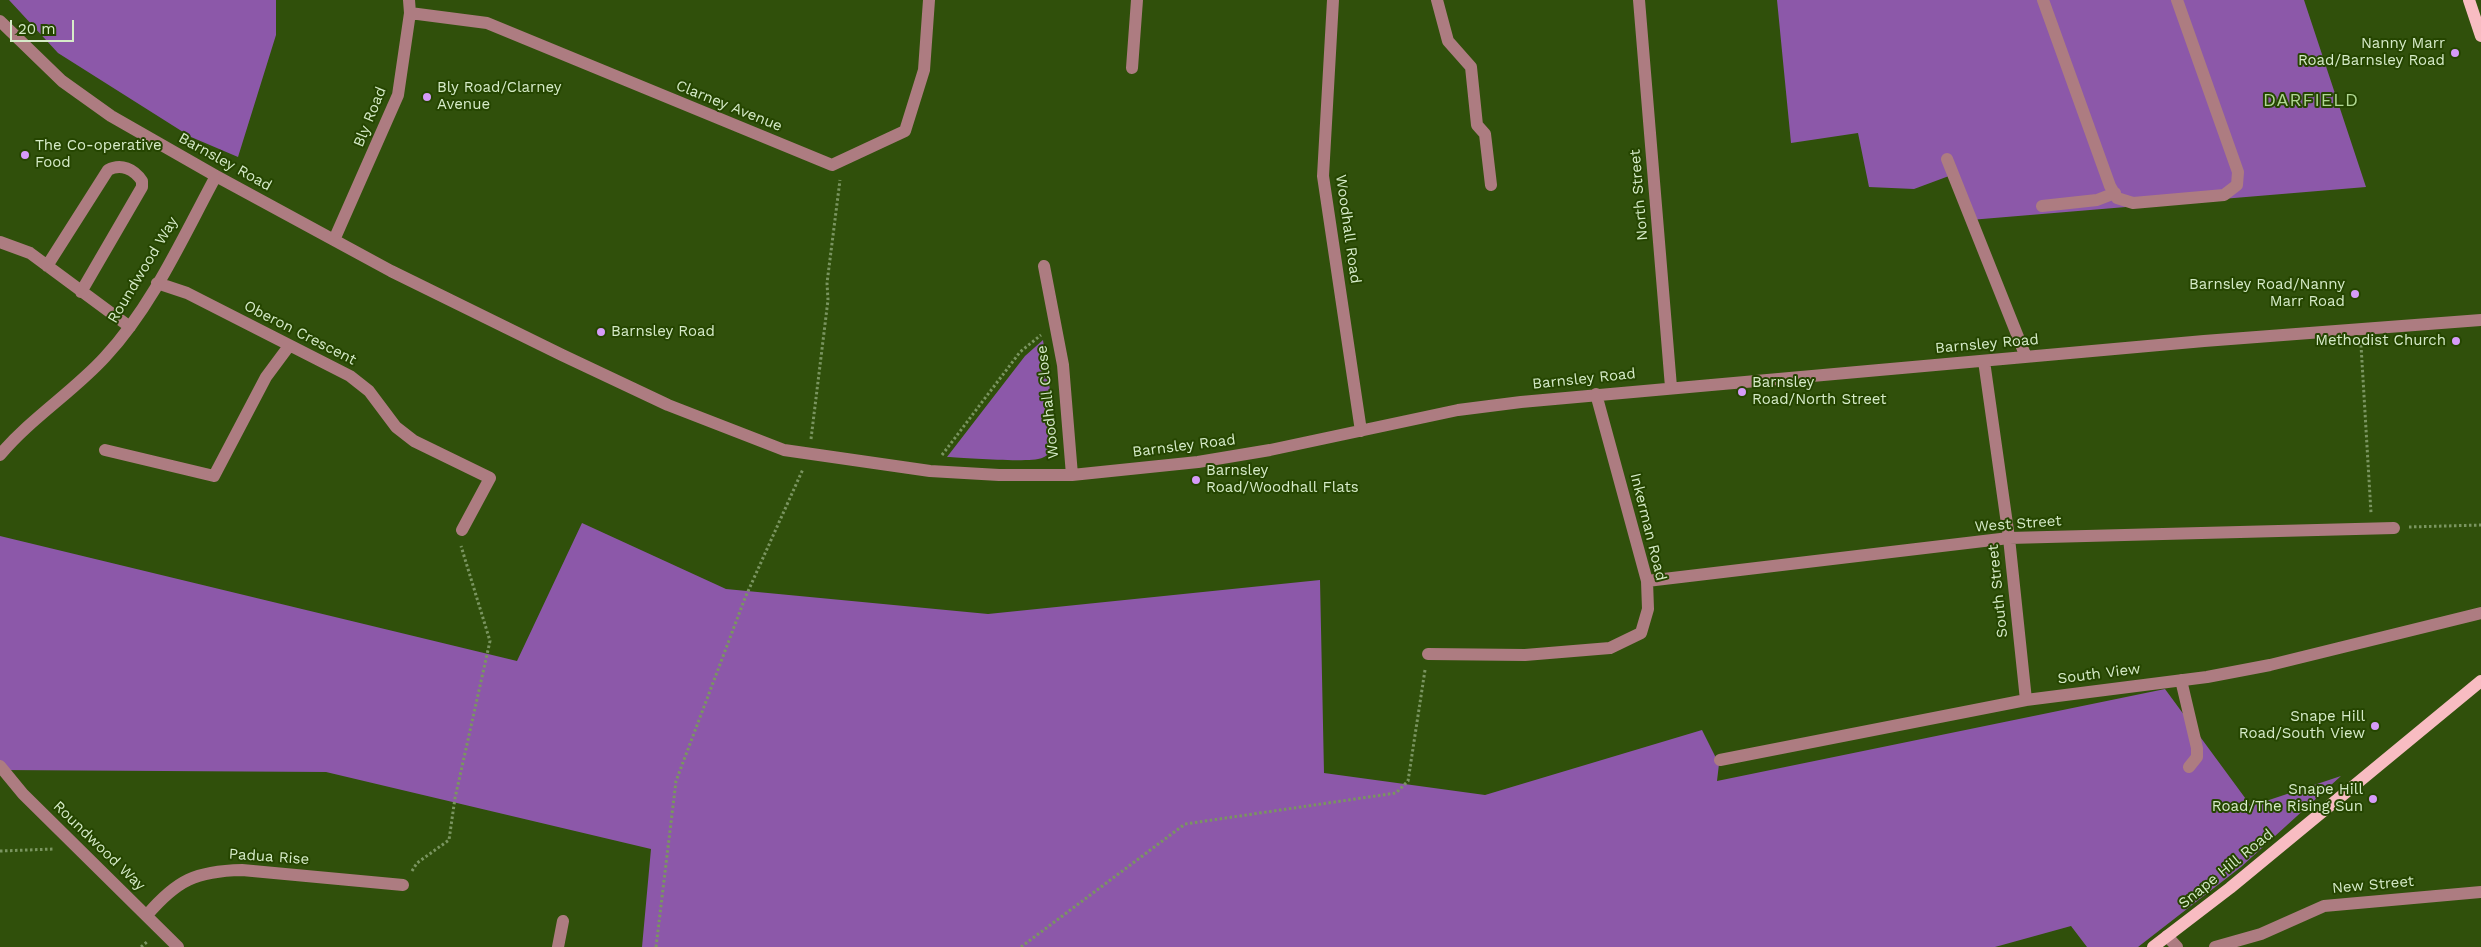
<!DOCTYPE html>
<html>
<head>
<meta charset="utf-8">
<style>
  body { margin:0 }
  #map { position:relative; width:2481px; height:947px; overflow:hidden; background:#30500b; font-family:"Work Sans",sans-serif }
  canvas { display:block }
  .scale { position:absolute; left:10px; top:20px; width:64px; height:22px; box-sizing:border-box; border:2px solid #d6ebc8; border-top:0; padding-left:6px; font-size:15px; line-height:18px; white-space:nowrap; color:#d6ebc8; -webkit-text-stroke:4px #254500; paint-order:stroke }
</style>
</head>
<body>
<div id="map">
<canvas width="2481" height="947"></canvas>
<div class="scale">20 m</div>
</div>
<script>
const context = document.querySelector('canvas').getContext('2d');
context.lineJoin = 'round';
function paint(path, color) { context.fillStyle = color; context.fill(path, 'evenodd'); }
function trace(path, color, width, dash) { context.strokeStyle = color; context.lineWidth = width; context.lineCap = dash ? 'butt' : 'round'; context.setLineDash(dash || []); context.stroke(path); }
function drawText(font, color, halo, rows, align = 'center') {
  context.font = font + ' "Work Sans",sans-serif'; context.lineWidth = 4; context.setLineDash([]); context.textBaseline = 'middle'; context.strokeStyle = halo; context.fillStyle = color; for (const [text, x, y, turn = 0] of rows) {
    context.save(); context.translate(x, y); context.rotate((+turn || 0) * Math.PI / 180); context.textAlign = isNaN(turn) ? turn : align; if (halo) context.strokeText(text, 0, 0); context.fillText(text, 0, 0); context.restore();
  }
}
paint(new Path2D(`
  M9,0H276V35L238,157L191,137L58,53Z
  M1777,0H2304L2366,187L1970,220L1949,176L1914,189L1869,187L1858,133L1791,143Z
  M1043,340L1057,441C1053,449 1051,454 1042,458C1030,463 965,458 947,457L1025,356Z
  M582,523L726,589L988,614L1320,580L1324,773L1485,795L1702,730L1719,764L1717,781L2165,689L2251,806L2341,776L2241,867L2138,947H2087L2071,926L1995,947H642L651,849L326,772L0,770V536L517,661Z`), '#8c58a9');
trace(new Path2D(`
  M2361,345L2371,513
  M811,439L828,300L827,283L840,180
  M942,455L1020,352L1041,335
  M2409,527L2481,525
  M0,851L54,849
  M412,871L417,863L449,840L455,798L490,641L461,546
  M141,947L148,941
  M656,947L676,781L745,598L803,469
  M1021,947L1185,824L1396,793L1408,781L1425,670`), '#7a9560', 3, [2.5, 2.5]);
trace(new Path2D(`
  M1333,0L1323,176L1361,431
  M1437,0L1448,41L1471,67L1477,125L1485,134L1491,185
  M1639,0L1671,387
  M2043,0L2110,186L2117,198L2133,203L2224,195L2237,185L2238,172L2177,0
  M410,13L487,23L832,165L905,131L924,70L929,0
  M0,21L62,81L111,116L216,176L391,271L562,355L668,405L784,450L930,471L999,475H1072L1198,462L1270,450L1458,410L1521,402L2204,341L2481,320
  M1132,68L1137,0
  M1947,159L2026,357
  M2042,206L2097,200L2115,193
  M334,240L398,95L410,13L409,0
  M0,242L30,253L130,327
  M47,266L108,170C121,163 134,169 142,181V187L81,292
  M1044,266L1063,365L1072,475
  M157,283L187,293L350,376L369,391L396,427L414,441L490,478L462,530
  M1984,361L2009,538L2026,700
  M105,450L214,476L266,377L289,346
  M0,455C31,418 73,392 105,357C153,305 183,237 216,176
  M1647,581L2009,538L2394,528
  M1428,654L1525,655L1610,648L1641,633L1648,609L1647,581L1596,394
  M2181,680L2197,748V757L2189,767
  M1720,760L2026,700L2207,677L2270,665L2481,613
  M0,766L23,794L178,947
  M147,915C177,880 196,871 242,870L403,885
  M2167,936L2177,947
  M558,947L563,921
  M2215,947L2261,934L2324,906L2481,892`), '#ad7c81', 12);
trace(new Path2D(`
  M2469,0L2481,36
  M2153,947L2230,888L2481,681`), '#f8bcc2', 12);
for (const [x, y, r, color] of [
  [2455,53,5,"#d69bf9"],
  [427,97,5,"#d69bf9"],
  [25,155,5,"#d69bf9"],
  [2355,294,5,"#d69bf9"],
  [601,332,5,"#d69bf9"],
  [2456,341,5,"#d69bf9"],
  [1742,392,5,"#d69bf9"],
  [1196,480,5,"#d69bf9"],
  [2375,726,5,"#d69bf9"],
  [2373,799,5,"#d69bf9"]
]) { const dot = new Path2D(); dot.arc(x, y, r, 0, 2 * Math.PI); context.fillStyle = color; context.fill(dot); trace(dot, '#254500', 2); }
drawText('15px', '#d6ebc8', '#254500', [
  ["Nanny Marr",2445,44],
  ["Road/Barnsley Road",2445,61],
  ["Bly Road/Clarney",437,88,"left"],
  ["Avenue",437,105,"left"],
  ["The Co-operative",35,146,"left"],
  ["Food",35,163,"left"],
  ["Barnsley Road/Nanny",2345,285],
  ["Marr Road",2345,302],
  ["Barnsley Road",611,332,"left"],
  ["Methodist Church",2446,341],
  ["Barnsley",1752,383,"left"],
  ["Road/North Street",1752,400,"left"],
  ["Barnsley",1206,471,"left"],
  ["Road/Woodhall Flats",1206,488,"left"],
  ["Snape Hill",2365,717],
  ["Road/South View",2365,734],
  ["Snape Hill",2363,790],
  ["Road/The Rising Sun",2363,807]
], 'right');
drawText('15px', '#d6ebc8', '#254500', [
  ["Clarney Avenue",729,106,22],
  ["Bly Road",370,117,-68],
  ["Barnsley Road",225,162,29],
  ["North Street",1639,195,-95],
  ["Woodhall Road",1348,229,82],
  ["Roundwood Way",143,270,-59],
  ["Oberon Crescent",300,333,27],
  ["Barnsley Road",1987,344,-5],
  ["Barnsley Road",1584,379,-6],
  ["Woodhall Close",1048,402,-96],
  ["Barnsley Road",1184,446,-7],
  ["West Street",2018,524,-4],
  ["Inkerman Road",1648,527,76],
  ["South Street",1998,591,-96],
  ["South View",2099,674,-7],
  ["Roundwood Way",99,846,44],
  ["Padua Rise",269,857,4],
  ["Snape Hill Road",2226,869,-39],
  ["New Street",2373,885,-5]
]);
context.letterSpacing = '1px';
drawText('18px', '#b1d893', '#254500', [
  ["DARFIELD",2311,101]
]);
context.letterSpacing = '0px';
</script>
</body>
</html>
